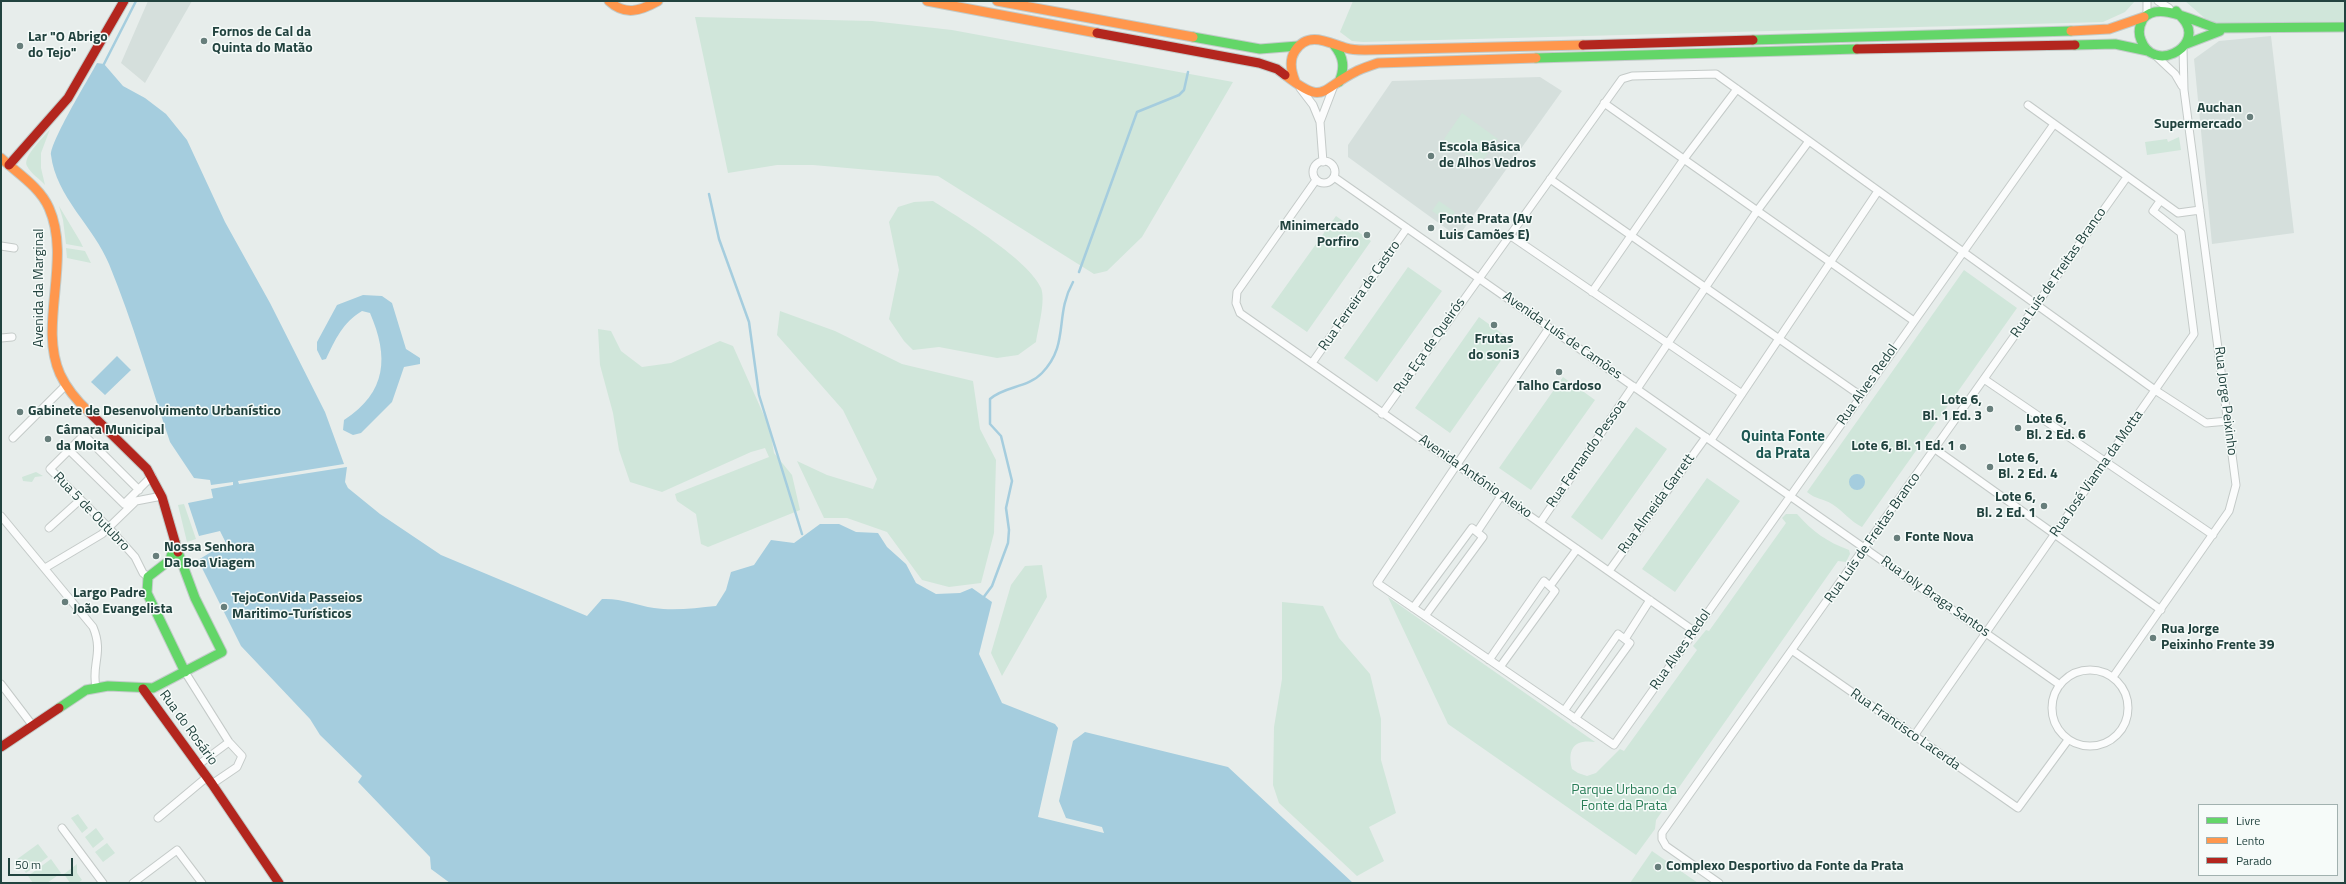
<!DOCTYPE html>
<html>
<head>
<meta charset="utf-8">
<style>
  body { margin:0 }
  #map { position:relative; width:2346px; height:884px; overflow:hidden; background:#e7edeb; font-family:"Titillium Web",sans-serif }
  canvas { display:block }
  .frame { position:absolute; inset:0; border:2px solid #22433f; pointer-events:none }
  .legend { position:absolute; left:2198px; top:804px; width:140px; height:72px; box-sizing:border-box; background:#f6fbf9; border:1px solid #a1b1af; margin:0; padding:5px 7px; list-style:none; font-size:12px; color:#22433f }
  .legend li { display:flex; align-items:center; gap:8px; height:20px }
  .legend b { width:20px; border:1px solid #a1b1af }
  .scale { position:absolute; left:8px; top:858px; width:65px; height:18px; box-sizing:border-box; border:2px solid #22433f; border-top:0; padding-left:5px; font-size:12px; line-height:14px; white-space:nowrap; color:#22433f; -webkit-text-stroke:3px #f6fbf9; paint-order:stroke }
</style>
</head>
<body>
<div id="map">
<canvas width="2346" height="884"></canvas>
<div class="frame"></div>
<ul class="legend">
<li><b style="height:5px;background:#63d668"></b>Livre</li>
<li><b style="height:5px;background:#ff974d"></b>Lento</li>
<li><b style="height:5px;background:#b3261e"></b>Parado</li>
</ul>
<div class="scale">50 m</div>
</div>
<script>
const context = document.querySelector('canvas').getContext('2d');
context.lineJoin = 'round';
function paint(path, color) { context.fillStyle = color; context.fill(path, 'evenodd'); }
function trace(path, color, width, dash) { context.strokeStyle = color; context.lineWidth = width; context.lineCap = dash ? 'butt' : 'round'; context.setLineDash(dash || []); context.stroke(path); }
function drawText(font, color, halo, rows, align = 'center') {
  context.font = font + ' "Titillium Web",sans-serif'; context.lineWidth = 3; context.setLineDash([]); context.textBaseline = 'middle'; context.strokeStyle = halo; context.fillStyle = color; for (const [text, x, y, turn = 0] of rows) {
    context.save(); context.translate(x, y); context.rotate((+turn || 0) * Math.PI / 180); context.textAlign = isNaN(turn) ? turn : align; if (halo) context.strokeText(text, 0, 0); context.fillText(text, 0, 0); context.restore();
  }
}
paint(new Path2D(`
  M148,1H192L145,83L121,63Z
  M2271,36L2294,233L2212,244L2194,59L2219,41Z
  M1540,77L1562,91L1458,237L1348,157V145L1392,81Z`), '#d5dfdc');
paint(new Path2D(`
  M1353,1H2135L2125,12L2103,22L1363,42L1352,41L1340,32Z
  M2185,1H2345V21L2224,24L2208,21Z
  M695,17L872,21L952,30L1233,82L1142,237L1107,271L1094,274L938,176L813,165H777L728,173Z
  M1462,113L1498,139L1480,164L1444,139Z
  M50,129L41,153V168L45,185C39,178 31,174 27,166C22,157 44,137 50,129Z
  M2179,137L2181,150L2147,155L2145,142L2167,139L2168,142Z
  M933,201C960,218 1029,260 1041,288C1046,300 1038,329 1036,342L1018,355L997,358L939,347L913,350L904,341L889,319L899,270L889,222L898,207L914,202Z
  M1439,201L1455,212L1448,222L1432,211Z
  M59,206L80,241L83,247L66,244L63,220Z
  M1336,216L1371,241L1307,332L1271,307Z
  M66,248L85,251L91,263L67,258Z
  M1408,267L1442,291L1377,382L1344,358Z
  M1964,270L2017,308L1862,527C1851,522 1843,511 1832,504C1824,499 1815,499 1807,492Z
  M780,311L835,331L902,364L973,381L980,429L996,460L994,533L981,583L949,587L922,580L887,532L847,518H824L797,461L827,475L873,489L877,479L843,410L777,335Z
  M1479,317L1514,342L1450,433L1415,408Z
  M598,329L611,331L621,351L642,367L671,363L720,341L733,346L770,429L774,453L792,475L800,510L708,547L701,544L696,514L677,501L675,494L769,457L765,448L751,452L662,492L630,482L619,450L613,413L600,365Z
  M1563,377L1595,400L1531,490L1499,468Z
  M1636,427L1667,449L1602,540L1571,517Z
  M36,472L43,476L35,477L32,482L23,481L22,477Z
  M1707,478L1740,501L1675,592L1642,569Z
  M184,504L196,539L187,542L178,505Z
  M1786,514H1797C1812,531 1827,542 1849,550L1850,554L1846,562L1838,561L1656,820L1655,829L1636,855L1448,724L1388,597L1595,742C1574,739 1567,749 1572,769L1578,773L1587,776L1596,773L1620,749L1624,751L1697,650L1693,646L1706,630L1709,631L1786,523L1782,518Z
  M1042,565L1047,597L1002,676L991,653L1011,585L1025,566Z
  M1282,602L1323,606L1339,638L1370,674L1381,719V760L1396,813L1369,827L1384,861L1357,876L1279,803L1273,785L1274,727L1282,679Z
  M78,814L88,828L82,833L71,818Z
  M96,828L104,839L93,848L85,837Z
  M107,843L115,853L103,862L95,852Z
  M38,844L48,857L26,873L16,860Z
  M1652,851L1698,883H1630Z
  M51,859L61,873L47,883H33L28,876Z
  M77,864V873L82,880L78,883H70L64,874Z`), '#d0e6da');
paint(new Path2D(`
  M97,63L104,64L123,86L145,98L166,114L187,140L225,222L270,303L325,412L344,464L238,481L239,484L347,467L345,482L348,488L380,514L441,555L587,616L602,599C621,598 636,605 654,608C674,611 696,608 716,606L726,590L731,572L754,565L771,540L794,543L820,524H839L856,532L878,533L887,547L906,564L916,583L936,594L960,593L972,588L992,602L979,654L1002,703L1055,724L1058,728L1038,817L1104,833L1102,827L1066,818L1059,801L1073,741L1085,732L1228,767L1353,883H450L431,869L430,857L358,782L362,776L320,735L310,719L241,646L198,560L226,543L220,531L199,536L188,503L213,498L211,489L233,485V482L211,485L210,480L194,478L170,442C150,383 133,322 109,264C94,227 56,197 51,155C50,142 89,78 97,63Z
  M363,295L382,296L392,303L406,349L420,358V364L404,367L392,402L361,433L353,435L343,430L344,420C387,392 389,357 370,313L362,311C343,322 335,340 326,359L322,360L317,350V342L337,305Z
  M117,356L131,370L105,395L91,382Z
  M1849 482a8 8 0 1 1 16 0a8 8 0 1 1-16 0Z`), '#a5cdde');
trace(new Path2D(`
  M104,64L136,1
  M709,194L719,239L749,322L759,395L802,534
  M1079,272L1137,112L1179,95L1184,90L1188,72
  M983,598L992,586L1008,543L1009,530L1006,508L1012,481L1001,436L990,424V399C1004,386 1028,388 1042,373C1070,344 1054,316 1073,282`), '#a5cdde', 2.5);
const street = new Path2D(`
  M2147,1V14
  M2158,1L2169,8
  M2157,57L2175,74L2182,86
  M1300,88L1313,105L1320,122
  M1604,103L1914,321
  M2028,105L2178,213L2200,210
  M1313 172a11 11 0 1 1 22 0a11 11 0 1 1-22 0Z
  M1323,162L1320,122L1333,88
  M1334,177L2060,685
  M1550,179L1861,396
  M1316,180L1237,292L1236,303L1240,313L1694,631
  M1511,236L1742,394
  M1,246L14,248
  M1592,292L1684,159L1737,89
  M1549,328L1377,583L1614,745L2054,124
  M1,338L12,337
  M1312,363L1407,228
  M1984,379L2213,535
  M1637,389L1757,211L1809,141
  M1382,414L1622,79L1632,76L1716,74L2155,390L2206,423L2228,421
  M13,438L66,385
  M1711,440L1878,191
  M1935,449L2161,610
  M69,450L50,469L109,528L135,557L143,573L148,577
  M139,490L84,435L69,450L124,504L152,476
  M1,516L93,627C104,653 91,665 96,687
  M1540,523L1633,386
  M49,528L80,500
  M1477,532L1501,496
  M45,568L102,534L136,501L162,496
  M1609,571L1706,437
  M1550,586L1577,549
  M1413,608L1472,528L1483,537L1425,616
  M1625,639L1650,600
  M1793,651L2018,808L2068,740
  M1489,660L1544,581L1555,591L1500,667
  M2052 708a38 38 0 1 1 76 0a38 38 0 1 1-76 0Z
  M185,672L229,742L242,756L237,767L212,784
  M2113,677L2229,511L2236,485L2184,90L2183,48
  M1,684L33,726
  M1564,711L1618,634L1630,643L1575,719
  M1914,736L2194,334L2181,233L2153,211L2160,201
  M198,765L229,742
  M158,818L207,777
  M62,828L103,883
  M133,883L177,850L202,883
  M1719,883L1666,846L1662,839V833L2127,177`);
const fast = new Path2D(`
  M2176,11C2179,15 2184,19 2186,23C2201,48 2153,73 2141,40C2138,33 2139,26 2143,19C2158,0 2197,23 2216,28L2345,27
  M1193,37L1260,49L1298,46
  M1753,40L2071,31
  M2186,44L2220,31
  M1334,45C1344,57 1345,68 1339,82
  M2075,45L2115,44L2148,51
  M1536,58L1857,49
  M175,542L170,560L148,577L147,593L185,672
  M59,708L86,690L108,686L153,688L222,652L195,598L178,552`);
const slow = new Path2D(`
  M609,1C625,16 640,11 658,1
  M927,1L1097,33
  M997,1L1193,37
  M2071,31L2109,29L2144,17
  M1285,75C1325,106 1319,90 1355,72C1362,68 1370,66 1378,63L1536,58
  M1295,81C1291,71 1289,60 1295,51C1308,30 1329,43 1346,48C1352,50 1359,50 1365,50L1583,45
  M1,158C17,173 40,187 49,208C72,260 38,325 60,374C67,389 77,401 89,412`);
const jam = new Path2D(`
  M1097,33L1259,63L1277,69L1285,75
  M1583,45L1753,40
  M1857,49L2075,45
  M9,165L68,98L124,1
  M89,412L147,469L162,497L178,552
  M143,689L212,784L279,883
  M1,747L59,708`);
trace(street, '#c4cac8', 9);
trace(fast, '#c2cbc9', 11);
trace(slow, '#c2cbc9', 11);
trace(jam, '#c2cbc9', 11);
trace(street, '#fbfcfc', 7);
trace(fast, '#63d668', 9);
trace(slow, '#ff974d', 9);
trace(jam, '#b3261e', 9);
for (const [x, y, r, color] of [
  [204,41,4,"#677e7b"],
  [20,46,4,"#677e7b"],
  [2250,117,4,"#677e7b"],
  [1431,156,4,"#677e7b"],
  [1431,228,4,"#677e7b"],
  [1367,235,4,"#677e7b"],
  [1494,325,4,"#677e7b"],
  [1559,372,4,"#677e7b"],
  [1990,409,4,"#677e7b"],
  [20,412,4,"#677e7b"],
  [2018,428,4,"#677e7b"],
  [48,439,4,"#677e7b"],
  [1963,447,4,"#677e7b"],
  [1990,467,4,"#677e7b"],
  [2044,506,4,"#677e7b"],
  [1897,538,4,"#677e7b"],
  [156,556,4,"#677e7b"],
  [65,602,4,"#677e7b"],
  [224,607,4,"#677e7b"],
  [2153,638,4,"#677e7b"],
  [1658,867,4,"#677e7b"]
]) { const dot = new Path2D(); dot.arc(x, y, r, 0, 2 * Math.PI); context.fillStyle = color; context.fill(dot); trace(dot, '#f6fbf9', 1.5); }
drawText('bold 14px', '#22433f', '#f6fbf9', [
  ["Fornos de Cal da",212,33],
  ["Quinta do Matão",212,49],
  ["Lar \"O Abrigo",28,38],
  ["do Tejo\"",28,54],
  ["Auchan",2242,109,"right"],
  ["Supermercado",2242,125,"right"],
  ["Escola Básica",1439,148],
  ["de Alhos Vedros",1439,164],
  ["Fonte Prata (Av",1439,220],
  ["Luis Camões E)",1439,236],
  ["Minimercado",1359,227,"right"],
  ["Porfiro",1359,243,"right"],
  ["Frutas",1494,340,"center"],
  ["do soni3",1494,356,"center"],
  ["Talho Cardoso",1559,387,"center"],
  ["Lote 6,",1982,401,"right"],
  ["Bl. 1 Ed. 3",1982,417,"right"],
  ["Gabinete de Desenvolvimento Urbanístico",28,412],
  ["Lote 6,",2026,420],
  ["Bl. 2 Ed. 6",2026,436],
  ["Câmara Municipal",56,431],
  ["da Moita",56,447],
  ["Lote 6, Bl. 1 Ed. 1",1955,447,"right"],
  ["Lote 6,",1998,459],
  ["Bl. 2 Ed. 4",1998,475],
  ["Lote 6,",2036,498,"right"],
  ["Bl. 2 Ed. 1",2036,514,"right"],
  ["Fonte Nova",1905,538],
  ["Nossa Senhora",164,548],
  ["Da Boa Viagem",164,564],
  ["Largo Padre",73,594],
  ["João Evangelista",73,610],
  ["TejoConVida Passeios",232,599],
  ["Maritimo-Turísticos",232,615],
  ["Rua Jorge",2161,630],
  ["Peixinho Frente 39",2161,646],
  ["Complexo Desportivo da Fonte da Prata",1666,867]
], 'left');
drawText('14px', '#22433f', '#f6fbf9', [
  ["Rua Luís de Freitas Branco",2059,273,-55],
  ["Avenida da Marginal",40,288,-90],
  ["Rua Ferreira de Castro",1360,296,-55],
  ["Avenida Luís de Camões",1562,336,35],
  ["Rua Eça de Queirós",1430,346,-55],
  ["Rua Alves Redol",1868,385,-55],
  ["Rua Jorge Peixinho",2225,401,83],
  ["Rua Fernando Pessoa",1587,454,-55],
  ["Rua José Vianna da Motta",2097,474,-55],
  ["Avenida António Aleixo",1475,477,35],
  ["Rua Almeida Garrett",1657,504,-54],
  ["Rua 5 de Outubro",91,512,46],
  ["Rua Luís de Freitas Branco",1873,538,-55],
  ["Rua Joly Braga Santos",1935,597,35],
  ["Rua Alves Redol",1681,650,-55],
  ["Rua do Rosário",188,728,54],
  ["Rua Francisco Lacerda",1905,730,35]
]);
drawText('14px', '#297d57', '#f6fbf9', [
  ["Parque Urbano da",1624,791],
  ["Fonte da Prata",1624,807]
]);
drawText('bold 15px', '#1c5752', '#f6fbf9', [
  ["Quinta Fonte",1783,437],
  ["da Prata",1783,454]
]);
</script>
</body>
</html>
